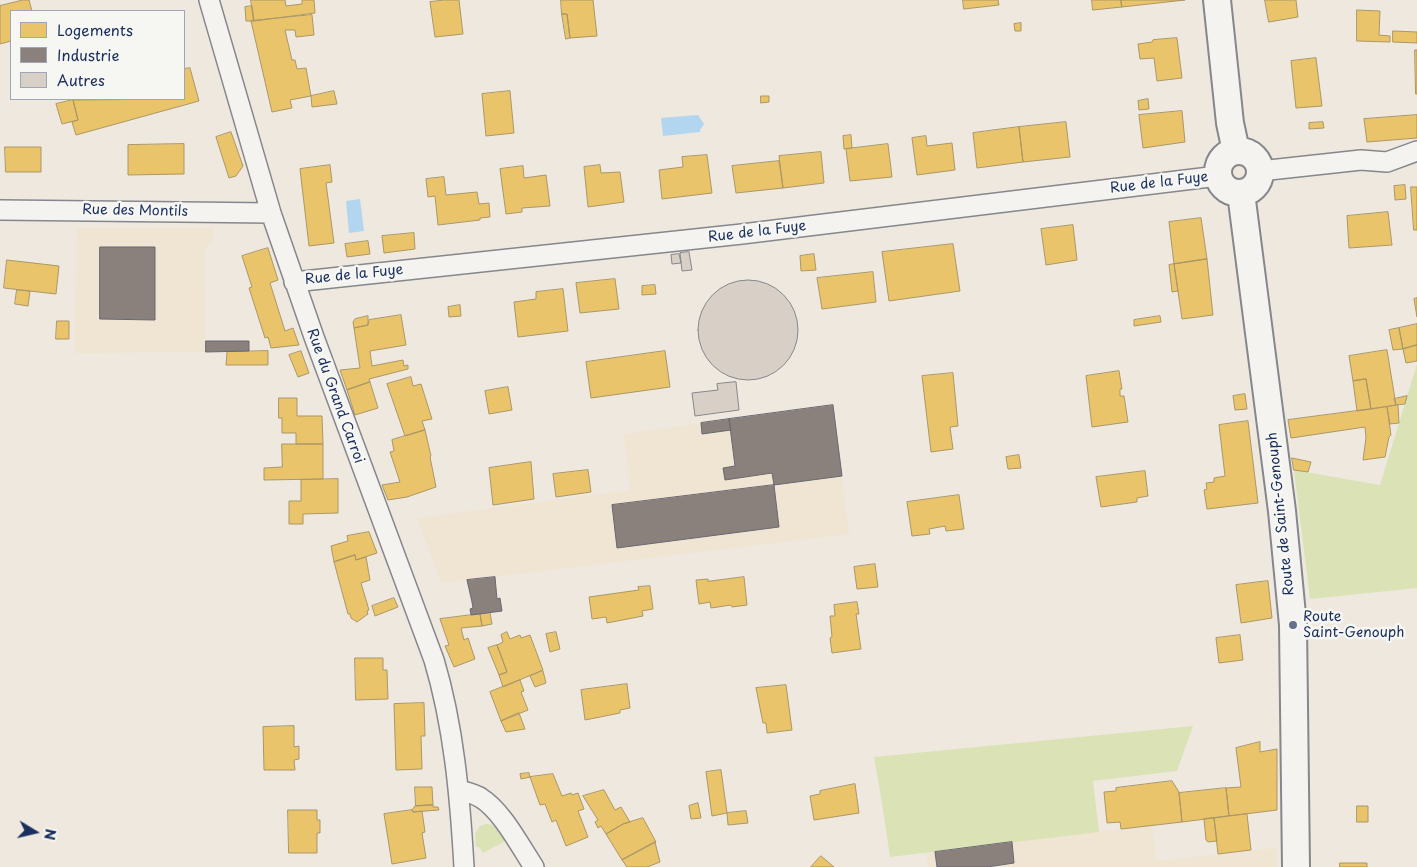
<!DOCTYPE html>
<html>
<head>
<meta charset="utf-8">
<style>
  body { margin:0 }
  #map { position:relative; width:1417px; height:867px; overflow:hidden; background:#eee8df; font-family:"Playpen Sans",sans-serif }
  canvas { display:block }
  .legend { position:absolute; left:10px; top:10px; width:175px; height:90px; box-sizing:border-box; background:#f6f6f2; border:1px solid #9ea6b7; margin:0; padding:6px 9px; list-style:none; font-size:15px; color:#1b2f5e }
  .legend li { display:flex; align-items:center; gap:10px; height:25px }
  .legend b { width:25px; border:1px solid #9ea6b7 }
  .north { position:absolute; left:10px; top:807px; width:50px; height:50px; -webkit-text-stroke:4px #f6f6f2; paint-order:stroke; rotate:99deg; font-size:14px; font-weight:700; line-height:20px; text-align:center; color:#1b2f5e }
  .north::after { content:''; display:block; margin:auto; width:18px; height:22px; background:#1b2f5e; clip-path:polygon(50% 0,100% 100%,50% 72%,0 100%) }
</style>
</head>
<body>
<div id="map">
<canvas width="1417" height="867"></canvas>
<ul class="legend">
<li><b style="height:14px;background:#e9c46a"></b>Logements</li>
<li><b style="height:14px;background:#8a817c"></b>Industrie</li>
<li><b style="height:14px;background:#d8cfc6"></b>Autres</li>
</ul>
<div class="north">N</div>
</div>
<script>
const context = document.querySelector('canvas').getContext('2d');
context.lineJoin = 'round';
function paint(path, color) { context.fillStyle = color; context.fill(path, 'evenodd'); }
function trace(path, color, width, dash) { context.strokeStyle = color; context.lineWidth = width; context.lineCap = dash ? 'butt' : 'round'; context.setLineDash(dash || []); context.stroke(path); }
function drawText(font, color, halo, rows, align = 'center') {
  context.font = font + ' "Playpen Sans",sans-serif'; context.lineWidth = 5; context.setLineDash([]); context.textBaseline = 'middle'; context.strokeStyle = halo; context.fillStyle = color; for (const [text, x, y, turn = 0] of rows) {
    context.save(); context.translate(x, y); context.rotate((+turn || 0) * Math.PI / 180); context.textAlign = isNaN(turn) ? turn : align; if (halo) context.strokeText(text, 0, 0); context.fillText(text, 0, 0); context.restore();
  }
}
paint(new Path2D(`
  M77,228H214L213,240L205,250L206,352L74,353Z
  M833,405L849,534L441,583L417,518L630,490L624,434Z
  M1152,825L1156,861L1277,848V867H928L926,853Z`), '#f0e4d2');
paint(new Path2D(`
  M1417,364V588L1310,599L1294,470L1380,485Z
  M1193,726L1177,771L1093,781L1099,832L890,857L881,797L874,757Z
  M486,824C497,824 500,832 505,841L483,853L479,847H476L475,833L480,826Z`), '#dbe3b6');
paint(new Path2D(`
  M698,115L704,124L700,130V132L663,136L661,118Z
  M360,199L364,231L349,233L346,201Z`), '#b2d6f0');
const homes = new Path2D(`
  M23,0H29L32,11H11V41L0,44V6Z
  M251,0H285L286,6L302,4V0H314L315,13L254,21Z
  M445,0H459L463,34L435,37L430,2Z
  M561,0H593L597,36L570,38L567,14H562Z
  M963,0H998L999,5L964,9Z
  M1092,0H1121L1122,7L1093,10Z
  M1121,0H1185L1122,7Z
  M1265,0H1296L1298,17L1269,22Z
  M252,6L254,21H246L245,7Z
  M1357,10L1380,11L1379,35L1390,36V42L1357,41Z
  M562,14H567L570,38L566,39Z
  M312,15L314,35L296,37L295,30H285L292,60H295L297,69L306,68L311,96L290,100L292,108L272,112L251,21Z
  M1021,23V31H1015L1014,24Z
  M1393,31L1417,32V43L1393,42Z
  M1177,38L1182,78L1157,81L1154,58L1140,59L1138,44L1152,42L1153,40Z
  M1415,50H1417V94H1416Z
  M1316,58L1322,106L1296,108L1291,61Z
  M190,68L199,101L76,135L72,122L78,120L73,100L184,99V69Z
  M334,91L337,104L312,107L311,96Z
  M510,91L514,133L486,136L482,94Z
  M761,96H769V102L761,103Z
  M1148,99L1149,109L1139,110L1138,101Z
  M73,100L78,120L62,124L56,104Z
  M1182,111L1185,142L1143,148L1139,115Z
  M1417,115V138L1367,142L1364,119Z
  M1066,122L1070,157L1023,162L1019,127Z
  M1323,122L1324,128L1309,129V123Z
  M1019,127L1023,162L977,168L973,133Z
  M231,132L243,166L236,176L229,178L216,137Z
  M851,135L852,148L844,149L843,136Z
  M926,136L927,146L952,143L955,170L917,175L912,138Z
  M184,144V174L128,175V145Z
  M888,144L892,177L850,181L846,149Z
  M5,147H41V172H6Z
  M821,152L824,183L783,188L779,156Z
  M707,155L712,193L662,199L659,170L683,167L682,157Z
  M779,161L783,188L736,193L732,166Z
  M330,165L332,182L326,183L334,243L309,246L300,169Z
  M600,165L601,173L620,172L624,202L588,207L584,167Z
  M523,166L524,178L546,175L550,206L522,208V212L506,214L500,169Z
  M444,177L446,195L477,192L479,204L489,203L490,217L480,218V220L438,225L435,196L428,197L426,179Z
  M1405,185L1406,199L1395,200L1394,186Z
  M1411,187H1417V230H1414Z
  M1388,212L1392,245L1349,248L1347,216Z
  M1201,218L1207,259L1174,264L1169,222Z
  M1073,225L1077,260L1046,265L1041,229Z
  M414,233L415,249L384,253L382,236Z
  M368,241L370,254L347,257L345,244Z
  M953,244L960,291L889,301L882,252Z
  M268,248L278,280L270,283L285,331L293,328L299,345L271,348L268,337L265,338L249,288L252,287L242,256Z
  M814,254L816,270L801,271L800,256Z
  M1207,259L1213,315L1182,319L1174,264Z
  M7,260L59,266L56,294L4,288Z
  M1174,264L1178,291L1172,292L1169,265Z
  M873,272L876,302L822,309L817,278Z
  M615,279L619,309L580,313L576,283Z
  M655,285L656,294L642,295V286Z
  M563,289L568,331L518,337L514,302L536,299V292Z
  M17,290L30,291L28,306L15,304Z
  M1417,298V317L1414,299Z
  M460,305L461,316L449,317L448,307Z
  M401,315L406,345L370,351L372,366L403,360L404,366L408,365V369L369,379L370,382L347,390L340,370L360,368L354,328L368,325L369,320Z
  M368,316V325L354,328L353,322L355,319Z
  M1160,316L1161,322L1134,326V320Z
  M57,321H69V339H56Z
  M1417,324V345L1403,349L1399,328Z
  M1399,328L1403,349L1393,350L1389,330Z
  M1417,345V361L1406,363L1403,349Z
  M1387,350L1396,405L1371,409L1366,379L1353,381L1349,356Z
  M268,351V365H226L227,352Z
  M301,351L309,373L298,377L289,355Z
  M665,351L670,387L591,398L586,362Z
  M1119,371L1122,389H1120V396H1124L1128,422L1092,427L1086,376Z
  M953,373L958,426L950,427L953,449L931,452L922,376Z
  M411,377L413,386L421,384L432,419L422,421L425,430L405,436L387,384Z
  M1366,379L1371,409L1357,411L1353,381Z
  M370,382L378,408L355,415L347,390Z
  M508,387L512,410L489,414L485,391Z
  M1245,394L1247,409L1235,410L1233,396Z
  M1407,396L1405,404L1396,405L1394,399Z
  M279,398H297V416H322L323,444H296V433H282V418H279Z
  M1398,405L1399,423L1390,424L1387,407Z
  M1387,407L1391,435L1389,437L1385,457L1363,460L1366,438L1365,427L1291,438L1288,420Z
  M1248,421L1258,503L1207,509L1204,490L1207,489L1206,483L1214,482V478L1225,476L1219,425Z
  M425,430L431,456L430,457L436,487L407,497L388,500L382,485L400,482L390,452L394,451L392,440Z
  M282,444H323V479L264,480V468L282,467Z
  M1019,455L1021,468L1008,469L1006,457Z
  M1292,458L1311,462L1308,472L1294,470Z
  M531,462L534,499L493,505L489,468Z
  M588,470L591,492L556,497L553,474Z
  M1145,471L1148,496L1137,498V502L1101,507L1096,477Z
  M338,479V513L303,514V524H289V501H301V480Z
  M959,495L964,529L946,531L945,526L929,529L930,534L912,536L907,502Z
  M369,532L377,553L356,560L355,555L334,562L331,546L348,541L347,536Z
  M355,555L356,560L366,557L370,580L361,583L369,610L367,611L368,614L357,622L351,618L350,614H348L334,562Z
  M875,564L878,587L857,589L854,567Z
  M744,577L747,605L732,607L731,605L711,608L710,602L699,604L696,580L708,579V581Z
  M1268,581L1272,618L1241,623L1236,585Z
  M650,586L653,609L642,611L643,616L607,623L606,617L592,619L589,597L639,590L638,587Z
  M394,598L398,607L375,616L372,606Z
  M857,602L859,614H856L861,649L832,653L830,638L832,637L830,616H835L834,605Z
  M490,613L492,624L482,626L480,614Z
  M480,614L482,626L461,628L464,640L468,638L475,659L454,667L445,646L449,645L440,619Z
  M507,632L510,639L520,635L521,638L530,635L543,670L503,687L499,675L507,672L497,645L503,642L501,635Z
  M556,632L560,649L550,652L546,634Z
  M1240,635L1243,660L1219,663L1216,638Z
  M497,645L507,672L499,675L488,648Z
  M355,658H383V670H387L388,699L356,700Z
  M543,671L546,683L535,687L530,676Z
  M520,680L524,691L521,692L528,710L501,721L490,692Z
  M627,684L630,708L620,710V713L585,720L581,690Z
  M786,685L792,730L767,733L766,723H763L756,688Z
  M424,703L425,736H421L422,769L396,770L394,704Z
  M519,713L525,729L506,732L501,721Z
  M294,726V747L299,746V759L294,760L295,770H264L263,727Z
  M1260,742V752L1277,749V810L1229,816L1226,788L1241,787L1236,748Z
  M721,770L727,813L712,816L706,772Z
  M529,773L530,777L521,779L520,774Z
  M553,774L562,796L571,793L572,795L578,793L584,809L578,811L588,837L566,846L556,820L552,822L545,804L540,805L530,777Z
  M1172,781L1179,792L1182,822L1121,829L1120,822L1107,823L1104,792L1116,791V788Z
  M855,784L859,813L814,820L810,796L820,794V791Z
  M415,787H432L433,805L416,806Z
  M1226,788L1229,816L1182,822L1179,793Z
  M604,790L615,810L621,807L630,822L623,824L606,834L601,826L598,828L595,822L598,820L583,796Z
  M698,803L701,818L691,819L689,806Z
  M433,805V807H438L439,810L413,812L412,810L415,806Z
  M1357,806H1368V822H1357Z
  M288,810H317V820H320V833H317V853H289Z
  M412,810L413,812L422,811L425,832L422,833L426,858L392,864L384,814Z
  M746,811L748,823L728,825L727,813Z
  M1247,814L1251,850L1218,854L1214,818Z
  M643,818L656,842L622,860L606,834L623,824Z
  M1214,818L1217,841L1208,842L1206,840L1204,819Z
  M655,842L660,862L647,867H627L622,860Z
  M821,856L834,867H811Z
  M1340,863H1367V867H1340Z`);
paint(homes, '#e9c46a');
trace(homes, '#ab9766', 1);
const industry = new Path2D(`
  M100,247H155V320L100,319Z
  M206,341H249V351L206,352Z
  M833,405L842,476L774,485L772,473L725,480L723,468L735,466L729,419Z
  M729,419L731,430L702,434L701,423Z
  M774,485L779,527L617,548L612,505Z
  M495,577L497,599L500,598L502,611L471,615L470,609L473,608L472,602L467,580Z
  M1012,842L1014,863L987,867H937L935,852Z`);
paint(industry, '#8a817c');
trace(industry, '#696873', 1);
const building = new Path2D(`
  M689,252L692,270L682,271L680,253Z
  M679,254L681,263L672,264L671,255Z
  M698 330a50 50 0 1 1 100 0a50 50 0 1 1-100 0Z
  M736,382L739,410L695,416L692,393L718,390L717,384Z`);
paint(building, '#d8cfc6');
trace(building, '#86878c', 1);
const street = new Path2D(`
  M209,0L271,213L314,337L434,660C454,727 460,797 464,867
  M1260,171L1361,160L1387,162L1417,151
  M0,210L271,213
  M294,282L742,234L1218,176
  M459,790C466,792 475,794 481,798C502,811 520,846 534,867`);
const secondary = new Path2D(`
  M1217,0L1230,123L1236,151
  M1218 172a21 21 0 1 1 42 0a21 21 0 1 1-42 0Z
  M1241,193L1282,511L1293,625L1296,867`);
trace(street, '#86878c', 22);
trace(secondary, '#86878c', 30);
trace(street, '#f4f3f0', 19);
trace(secondary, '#f4f3f0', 26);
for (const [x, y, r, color] of [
  [1293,625,5,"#65708b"]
]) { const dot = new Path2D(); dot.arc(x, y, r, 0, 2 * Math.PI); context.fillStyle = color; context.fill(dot); trace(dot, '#f6f6f2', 2); }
drawText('14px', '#1b2f5e', '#f6f6f2', [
  ["Rue de la Fuye",1159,183,-7],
  ["Rue des Montils",135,211,1],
  ["Rue de la Fuye",757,232,-7],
  ["Rue de la Fuye",354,275,-6],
  ["Rue du Grand Carroi",335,396,70],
  ["Route de Saint-Genouph",1281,514,-96]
]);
drawText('14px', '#1b2f5e', '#f6f6f2', [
  ["Route",1303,617],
  ["Saint-Genouph",1303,633]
], 'left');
</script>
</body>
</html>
